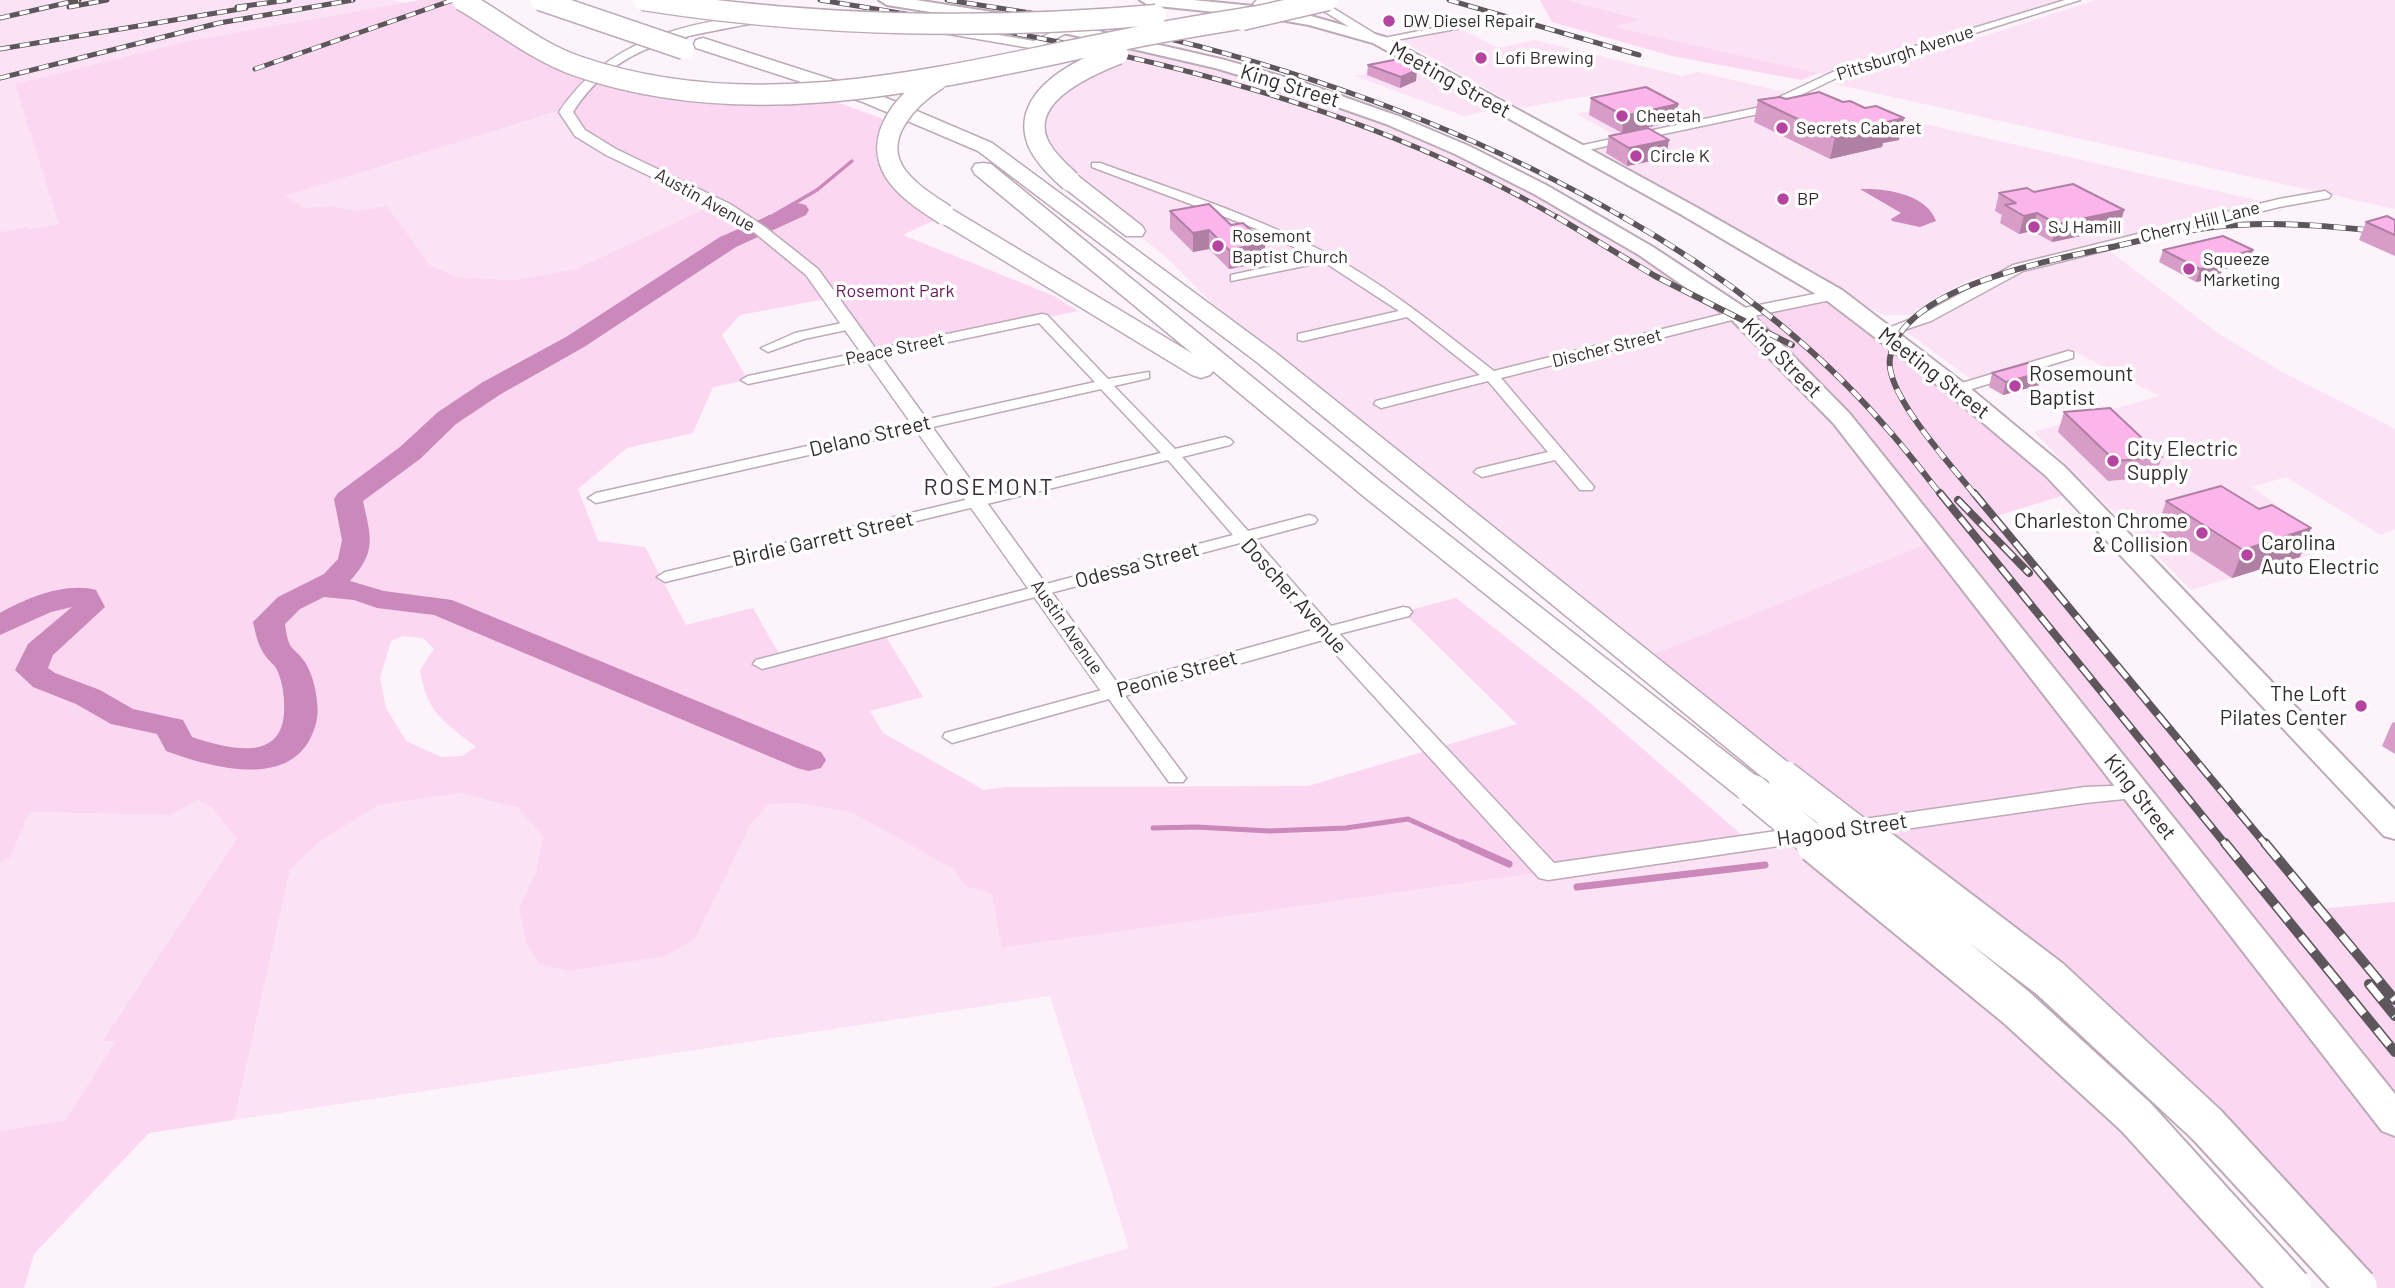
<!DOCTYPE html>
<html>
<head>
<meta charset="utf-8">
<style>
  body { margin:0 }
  canvas { display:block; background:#fdf3fa }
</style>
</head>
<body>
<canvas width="2395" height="1288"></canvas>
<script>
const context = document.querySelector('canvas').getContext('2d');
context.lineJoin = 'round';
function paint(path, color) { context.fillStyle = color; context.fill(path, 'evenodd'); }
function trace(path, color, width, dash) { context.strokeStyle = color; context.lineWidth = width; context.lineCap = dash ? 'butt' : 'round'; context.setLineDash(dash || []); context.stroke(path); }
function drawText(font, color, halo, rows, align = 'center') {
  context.font = font + ' Barlow,sans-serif'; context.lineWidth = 7; context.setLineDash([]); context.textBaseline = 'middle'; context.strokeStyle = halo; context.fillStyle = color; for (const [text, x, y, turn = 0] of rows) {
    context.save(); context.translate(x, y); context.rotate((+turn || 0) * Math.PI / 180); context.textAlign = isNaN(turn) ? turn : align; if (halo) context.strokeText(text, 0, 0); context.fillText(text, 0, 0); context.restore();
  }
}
paint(new Path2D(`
  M0,0H392L528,35L116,214L28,231L27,227L0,232Z
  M1567,0H2075L1831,76L1611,27L1639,18Z
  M2096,0H2395V209L1834,84Z
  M1456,26L1498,48L1535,40L1682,76L1698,72L2274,204L2103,246L2219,334L2284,373L2395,429V529L2381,535L2286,477L2252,487L2335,547L2191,590L2034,432L2159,396L2072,350L1971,379L1901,328L2008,273L2004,269L1965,282L1933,299L1912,315H1886L1875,311L1592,147L1623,140L1577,114L1626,103L1609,92L1521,108L1395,37Z
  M1144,45L1392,120L1541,190L1745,319L1938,540L1639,660L1267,358L1166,257L1070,181L1034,123L1037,113L1120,53Z
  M1410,66L1487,111L1464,116L1355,76Z
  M569,108L717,203L576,269L513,280L457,277L430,265L387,206L357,211L333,206L305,208L284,196Z
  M461,793L518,808L543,837L536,872L519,908L696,938L750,825L769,804L797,803L853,813L953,869L967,887L992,894L1003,948L1801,836L2017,1008L2291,1288H991L1129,1248L1050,996L234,1120L290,870L318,843L378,805Z
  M196,800L211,807L237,839L102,1040H117L65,1120L0,1131V863L10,858L30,812L171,815Z`), '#fbe2f4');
paint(new Path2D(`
  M420,0H462L595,75L815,94L894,123L886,154L945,215L903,235L1054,296L1078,311L872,354L831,298L740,315L722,335L748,380L713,387L693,433L627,448L578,489L598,541L645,547L686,625L753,608L782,659L883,632L923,697L870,711L883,733L984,790L1007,787L1308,786L1517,724L1403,612L1456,598L1590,703L1751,843L1002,948L992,894L967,887L953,869L853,813L797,803L769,804L750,825L696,938L665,956L569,971L540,964L527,945L519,908L536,872L543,837L518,808L461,793L378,805L318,843L290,870L234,1120L149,1133L34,1254L24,1288H0V1131L65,1120L116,1041H102L237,839L211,807L197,800L171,815L30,812L10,858L0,863V232L28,227L29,230L59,224L15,84L190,41ZM568,108L580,133L717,203L576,269L513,280L457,277L430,265L387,206L357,211L333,206L305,208L285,196ZM403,636L423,638L434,649L420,670C427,713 443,721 476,747L462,756L441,757L406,741L386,708L380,678L391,641Z
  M1540,0H1567L1640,19L1613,27L1818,73L1801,80L1672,56L1552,22Z
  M1834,295L2075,492L1993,517L2319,909L2395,902V1288H2357L2207,1125L1639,660L1937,540L1739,314Z`), '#fbd7f1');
paint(new Path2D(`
  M1860,189C1885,188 1927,194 1936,221L1920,227L1892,221L1891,219L1901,213Z`), '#ca88bb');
trace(new Path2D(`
  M767,219L817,190L852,161`), '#ca88bb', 3.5);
trace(new Path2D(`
  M490,394L665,276L770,217`), '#ca88bb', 4.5);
trace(new Path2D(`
  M1153,828L1196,827L1269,831L1346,828L1408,819L1466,845`), '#ca88bb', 5);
trace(new Path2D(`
  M1462,843L1509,864
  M1577,887L1765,865`), '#ca88bb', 7);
paint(new Path2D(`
  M798,203L806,205L809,210L806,215L736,247L584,347L501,394L456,424L420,459L363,501C371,538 377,551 350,581L384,591L452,600L821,752L826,760L821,768L809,771L797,768L434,615L377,608L354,600L324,597L300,609L285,624C286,631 287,639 290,645C293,650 298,653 301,657C311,668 316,688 317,702C319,716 316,727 310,739C284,789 207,766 166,751L157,734L111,724L76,704L33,687L15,670L28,644L72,607L51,612L0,635V613C27,598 65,582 96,590L105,607L53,655L48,668L55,673L100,690L133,709L183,720L192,737C225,748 281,764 284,713C285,700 283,682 277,670C275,665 270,662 267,658C258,647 256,635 253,622L278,597L324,574L338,559L342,540L334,499L338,493L400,447L438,412L483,382L566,337L720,237Z`), '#ca88bb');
const minor = new Path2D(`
  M2065,0H2080L1845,74L1763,113L1574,153L1568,150L1574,147L1756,108L1837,70Z
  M1474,20L1479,23L1478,25L1379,43L1374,40Z
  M1092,163H1100C1177,191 1256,216 1328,254C1388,286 1441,330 1494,371L1739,310L1746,314L1744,317L1501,378L1594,487L1592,490H1580L1555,460L1482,477L1474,472L1477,469L1548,452L1488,381L1381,408L1374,404L1376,401L1480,375L1407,317L1303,341L1298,340V334L1399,311L1324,262L1231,281V275L1314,257L1257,229L1092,167Z
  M2325,191L2331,195L2329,198L2279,207L2023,271L1931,321L1883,337L1876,333L1921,315L2013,265L2279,199Z
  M1042,314L1047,315L1108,379L1149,372V378L1114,386L1175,449L1225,437L1230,439L1233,442L1230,445L1182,457L1248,531L1309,515L1315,517L1317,520L1315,523L1255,539L1331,626L1403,607L1409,608L1412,612L1409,616L1327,637L1321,636L1240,543L762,669L753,664L756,660L1233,535L1168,460L665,582L657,577L665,572L1161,453L1101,389L596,503L588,498L596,493L1095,382L1039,323L748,384L741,380L748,376Z
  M851,321L856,322V328L804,339L768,352L761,348L795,333Z
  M2068,351L2073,352V358L1962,392H1952L1950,389L1952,386Z
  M1113,687L1119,688L1183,774L1186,778L1183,782H1169L1109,699L952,743L943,737L945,733Z`);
const tertiary = new Path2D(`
  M1306,0H1320L1385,40L1375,43Z
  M759,14L763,15V21C686,38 621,38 573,112L585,130L616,149L730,204L765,227L818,269L1118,684L1327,626L1334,628L1554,863L1811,826L1819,828L1823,834L1819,840L1548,880L1539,878L1323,640L1121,697H1105L806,275L755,233L720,210L606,155L575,136L559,112C606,42 679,24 759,14Z
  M941,25L1034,41L1064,26L1074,29L1036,49L937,32V26Z
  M1834,290L1842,295L1840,298L1739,319L1731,314L1739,309Z
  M2136,785L2144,787L2148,792L2144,797L2085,803L1850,837L1842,835L1838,829L1842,823L1850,821L2085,787Z`);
const primary = new Path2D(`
  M879,0H916L1068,24L1225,60L1304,83L1398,116L1469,146L1548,186L1653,247L1747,309L1850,414L2395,1094V1136L2382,1131L1834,424L1731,319L1639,255L1534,194L1455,154L1386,124L1292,91L1215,68L1068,34L887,5Z
  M1140,0H1193L1263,7L1311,16L1385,37L1696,207L1842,290L1965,384L2064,466L2395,810V839L2384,836L2046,476L1949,394L1826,300L1682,215L1373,43L1309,25L1263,17L1148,5Z`);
const motorway = new Path2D(`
  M1257,0H1289L1286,4L1262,9L1253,4Z
  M703,38L877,94L992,143L1276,353L1796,769L1801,777L1796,785L1784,788L1772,785L1258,363L978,151L863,102L696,48L694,44L696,40Z
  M983,163L991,164L1382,483L1765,783L1770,791L1765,799L1753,802L1741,799L1362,495L1213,371L1210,375L1201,378L1192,375L937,220L934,215L937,210H953L1193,354L975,174L972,169L975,164Z
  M1070,175L1078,176L1142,226L1145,231L1142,236H1126L1062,186L1059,181L1062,176Z`);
trace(minor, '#bcabb7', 3);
trace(tertiary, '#bcabb7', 3);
trace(primary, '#bcabb7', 4);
trace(motorway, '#bcabb7', 3);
paint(minor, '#fff');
paint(tertiary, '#fff');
paint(primary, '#fff');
paint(motorway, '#fff');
const railFar3 = new Path2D(`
  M820,0C1076,41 1334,86 1560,219
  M947,0C1031,13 1116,25 1198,46C1348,86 1492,141 1626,219
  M1449,0L1639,55
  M69,7L107,0
  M237,7L289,0
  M0,18L79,0
  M0,49L246,8
  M255,69L453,0
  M0,78L219,23L353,0`);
const railFar2 = new Path2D(`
  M1557,217L1655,276L1792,345
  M1623,217C1718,271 1812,342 1884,425C1904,447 1922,471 1941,495
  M1975,495C1953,467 1884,394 1890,358C1901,286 2053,260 2112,247C2152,238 2195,227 2237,225C2291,222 2341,227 2395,233`);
const railFar1 = new Path2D(`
  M1940,493L2226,845
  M1974,493L2266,845
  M1958,500L2029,573`);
const rail = new Path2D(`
  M2225,843L2395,1052
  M2265,843L2395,1000
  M2369,984L2395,1016`);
trace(railFar3, '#5d565b', 5);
trace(railFar2, '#5d565b', 6);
trace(railFar1, '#5d565b', 8);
trace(rail, '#5d565b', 10);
trace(railFar3, '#fff', 3.5, [10]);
trace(railFar2, '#fff', 4.5, [12]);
trace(railFar1, '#fff', 5, [16]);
trace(rail, '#fff', 7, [20]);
const motorwayBridgeFar2 = new Path2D(`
  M462,0C500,22 535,51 577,66C756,128 943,76 1122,40C1168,30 1216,23 1263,15
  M540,0L684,49
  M643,0C814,27 983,30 1156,15
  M1242,20L1328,0
  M938,79C908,98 871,136 895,173C907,191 927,203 945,215
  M1070,181C1058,170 1045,158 1038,143C1018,96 1085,67 1118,54`);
const motorwayBridgeFar1 = new Path2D(`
  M1784,777L1873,845
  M1753,791L1818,845`);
const motorwayBridge = new Path2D(`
  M1816,843L2017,1008L2136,1117L2291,1288
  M1871,843L2050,979L2207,1125L2357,1288`);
trace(motorwayBridgeFar2, '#bcabb7', 23, []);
trace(motorwayBridgeFar1, '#bcabb7', 35, []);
trace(motorwayBridge, '#bcabb7', 44, []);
trace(motorwayBridgeFar2, '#fff', 20);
trace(motorwayBridgeFar1, '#fff', 32);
trace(motorwayBridge, '#fff', 40);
paint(new Path2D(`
  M1368,65L1416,81L1400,88L1367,75Z
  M1591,98L1678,104L1676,121L1622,133L1589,115Z
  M1786,99L1899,140L1883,143L1882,147L1830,159L1754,122L1758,100Z
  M1609,136L1666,158L1627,166L1606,153Z
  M2034,192L2124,210L2119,228L2052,242L2032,231L2019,234L2000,223L2002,215L1995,211L1999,193Z
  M1170,211L1231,225L1265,243V262L1229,269L1209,249L1193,252L1170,229Z
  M2395,220V256L2359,240L2366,222Z
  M2163,250H2253L2249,263L2222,270L2220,277L2196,282L2159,262Z
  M2043,372L2039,385L2003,395L1989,387L1992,373Z
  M2064,412L2162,457L2155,477L2108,481L2058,432Z
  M2166,501L2259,509L2300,557L2232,578L2157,529Z
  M2395,722V754L2382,746L2392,723Z`), '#d89cc9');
paint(new Path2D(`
  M1417,70L1416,81L1400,88L1401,77Z
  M1678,104L1676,121L1622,133L1624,116Z
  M1904,118L1899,140L1883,143L1882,147L1830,159L1835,137L1882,123Z
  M1669,140L1666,158L1627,166L1629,148Z
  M2124,210L2119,228L2052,242L2057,224Z
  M2037,213L2032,231L2019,234L2024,216Z
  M1209,230V249L1193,252V233Z
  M1265,243V262L1229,269V250Z
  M2253,250L2249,263L2222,270L2220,277L2196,282L2200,269L2217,260Z
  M2043,372L2039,385L2003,395L2006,382Z
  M2311,528L2300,557L2232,578L2243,550Z`), '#b07fa4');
const building = new Path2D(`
  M1399,59L1417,70L1401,77L1368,65Z
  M1646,87L1678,104L1624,116L1591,98Z
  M1819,92L1843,102L1850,101L1865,108L1876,106L1904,118L1882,123L1887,125L1835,137L1758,100L1780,97L1786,99Z
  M1648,128L1669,140L1629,148L1609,136Z
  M2073,184L2124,210L2057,224L2037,213L2024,216L2005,205L2016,203L1999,193L2027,188L2034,192Z
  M1209,204L1231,225L1243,223L1265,243L1229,250L1209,230L1193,233L1170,211Z
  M2387,216L2395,220V235L2366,222Z
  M2223,236L2253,250L2217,260L2224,264L2200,269L2163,250Z
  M2028,363L2043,372L2006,382L1992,373Z
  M2110,408L2162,457L2115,461L2064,412Z
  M2221,486L2259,509L2272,505L2311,528L2243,550L2166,501Z`);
paint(building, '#fbb5ea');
trace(building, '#b07fa4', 2);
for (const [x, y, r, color] of [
  [1389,21,7,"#b544a0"],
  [1481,58,7,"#b544a0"],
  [1622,116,7,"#b544a0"],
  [1782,128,7,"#b544a0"],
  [1636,156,7,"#b544a0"],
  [1783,199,7,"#b544a0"],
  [2034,227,7,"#b544a0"],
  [1218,246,7,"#b544a0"],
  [2189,269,7,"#b544a0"],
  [2015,386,7,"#b544a0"],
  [2113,461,7,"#b544a0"],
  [2202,533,7,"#b544a0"],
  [2247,555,7,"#b544a0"],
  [2361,706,7,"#b544a0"]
]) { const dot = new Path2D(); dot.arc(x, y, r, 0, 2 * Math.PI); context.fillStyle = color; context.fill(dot); trace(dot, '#fff', 2.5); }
drawText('18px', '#322b30', '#fff', [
  ["DW Diesel Repair",1403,21],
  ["Lofi Brewing",1495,58],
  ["Cheetah",1636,116],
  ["Secrets Cabaret",1796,128],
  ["Circle K",1650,156],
  ["BP",1797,199],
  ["SJ Hamill",2048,227],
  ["Rosemont",1232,236],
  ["Baptist Church",1232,257],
  ["Squeeze",2203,259],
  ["Marketing",2203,280]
], 'left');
drawText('18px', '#322b30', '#fff', [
  ["Pittsburgh Avenue",1905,53,-18],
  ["Austin Avenue",705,200,29],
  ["Cherry Hill Lane",2200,222,-14],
  ["Discher Street",1607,348,-14],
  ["Peace Street",895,349,-12],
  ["Austin Avenue",1067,627,55]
]);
drawText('18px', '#661859', '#fff', [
  ["Rosemont Park",895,291]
]);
drawText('21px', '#322b30', '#fff', [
  ["Meeting Street",1450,80,29],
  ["King Street",1290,86,17],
  ["King Street",1782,358,45],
  ["Meeting Street",1934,373,38],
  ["Delano Street",870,436,-13],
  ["Birdie Garrett Street",823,539,-13],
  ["Odessa Street",1137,565,-15],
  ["Doscher Avenue",1294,596,48],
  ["Peonie Street",1177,674,-16],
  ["King Street",2140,797,52],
  ["Hagood Street",1842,830,-8]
]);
drawText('21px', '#322b30', '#fff', [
  ["Rosemount",2029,374],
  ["Baptist",2029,398],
  ["City Electric",2127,449],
  ["Supply",2127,473],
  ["Charleston Chrome",2188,521,"right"],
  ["& Collision",2188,545,"right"],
  ["Carolina",2261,543],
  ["Auto Electric",2261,567],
  ["The Loft",2347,694,"right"],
  ["Pilates Center",2347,718,"right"]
], 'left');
context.letterSpacing = '2px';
drawText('23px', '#392c36', '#fff', [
  ["ROSEMONT",989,487]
]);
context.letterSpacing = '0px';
</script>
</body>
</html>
